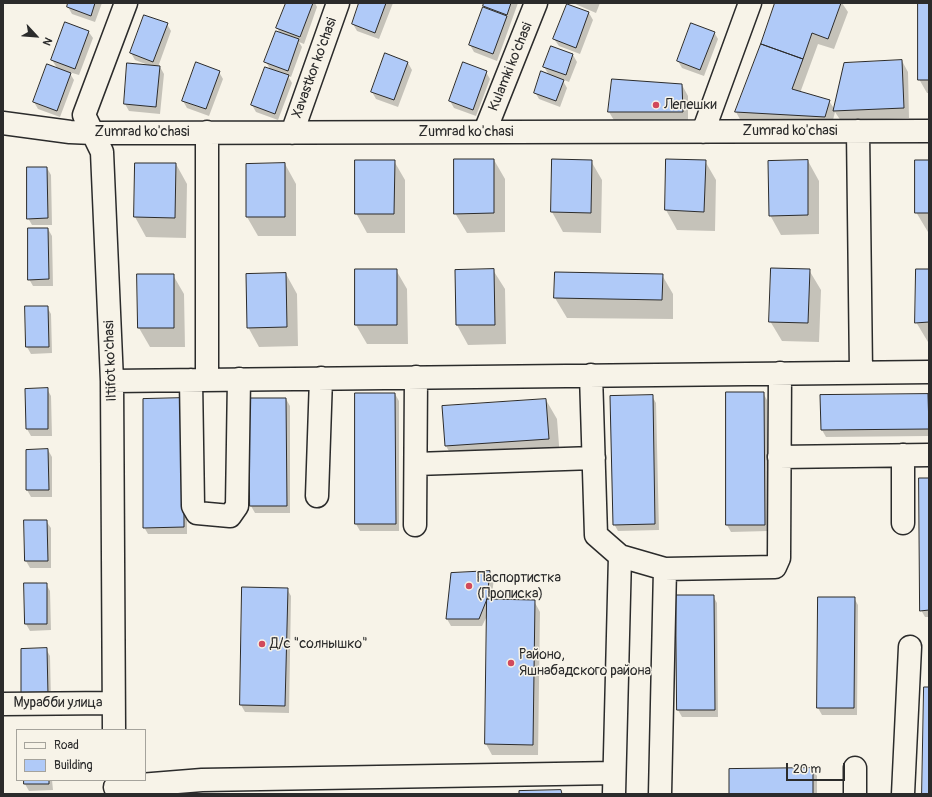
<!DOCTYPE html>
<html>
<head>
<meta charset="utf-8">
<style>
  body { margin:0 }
  #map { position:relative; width:932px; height:797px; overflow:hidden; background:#f7f3e8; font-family:Pangolin,sans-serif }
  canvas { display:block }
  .frame { position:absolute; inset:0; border:4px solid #2b2b2b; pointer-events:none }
  .legend { position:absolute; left:16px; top:729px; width:130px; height:52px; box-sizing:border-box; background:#f7f3e8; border:1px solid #a5a39c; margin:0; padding:5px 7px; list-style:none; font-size:12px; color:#2b2b2b }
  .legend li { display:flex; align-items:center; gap:8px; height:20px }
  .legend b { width:20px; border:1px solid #a5a39c }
  .north { position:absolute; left:16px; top:16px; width:40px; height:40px; -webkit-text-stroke:3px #f7f3e8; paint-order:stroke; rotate:116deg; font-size:11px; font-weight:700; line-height:16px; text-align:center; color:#2b2b2b }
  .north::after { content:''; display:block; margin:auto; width:14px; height:18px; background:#2b2b2b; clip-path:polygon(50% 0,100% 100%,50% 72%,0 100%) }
  .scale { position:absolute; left:786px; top:763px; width:59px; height:18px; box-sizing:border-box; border:2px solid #2b2b2b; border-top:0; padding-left:5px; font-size:12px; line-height:14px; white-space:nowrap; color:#2b2b2b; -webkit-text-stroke:3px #f7f3e8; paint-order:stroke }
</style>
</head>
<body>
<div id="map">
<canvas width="932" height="797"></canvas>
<div class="frame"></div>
<ul class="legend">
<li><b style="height:5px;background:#f7f3e8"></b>Road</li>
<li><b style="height:11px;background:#b0caf8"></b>Building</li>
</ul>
<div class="north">N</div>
<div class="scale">20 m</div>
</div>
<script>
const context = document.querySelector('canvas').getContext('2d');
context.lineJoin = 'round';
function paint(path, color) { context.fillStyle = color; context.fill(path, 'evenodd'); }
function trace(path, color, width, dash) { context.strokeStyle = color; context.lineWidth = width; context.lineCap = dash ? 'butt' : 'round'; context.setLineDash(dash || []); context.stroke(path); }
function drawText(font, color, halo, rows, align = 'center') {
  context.font = font + ' Pangolin,sans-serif'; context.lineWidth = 3; context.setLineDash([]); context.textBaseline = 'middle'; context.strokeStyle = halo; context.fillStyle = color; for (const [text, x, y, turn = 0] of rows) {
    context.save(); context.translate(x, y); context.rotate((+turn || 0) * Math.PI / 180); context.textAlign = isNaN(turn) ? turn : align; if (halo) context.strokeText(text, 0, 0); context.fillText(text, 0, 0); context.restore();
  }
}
paint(new Path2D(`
  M69,3H102L95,22L72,14L68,7Z
  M287,3H315L317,7L304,44L299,42L302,47L291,77L288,76L292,83L278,120L256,112L252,105L270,69L266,62L280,33L277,28Z
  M360,3H393L379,39L357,31L353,24Z
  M486,3H518L497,61L474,52L470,45Z
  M573,3H600L596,13Z
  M776,3H842L848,12L834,49L818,44L800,93L829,101L835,110L902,61L908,72L909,118L841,121L835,112L831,128L742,123L736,112Z
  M919,3H929V93H927L919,79Z
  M567,5L589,13L593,20L580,54L559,46L554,39Z
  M167,24L171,31L158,67H160L164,74L160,114L129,111L125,104L128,64L151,66L135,60L131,53Z
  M88,31L93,38L79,75L69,72L74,80L60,117L38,109L34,102L57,68L52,60Z
  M714,32L718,39L704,76L682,68L678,61Z
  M385,54L408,63L412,70L398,107L376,99L372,92Z
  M573,55L577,62L569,82L562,79L567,88L560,107L539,99L535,92L549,75L544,67Z
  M219,72L223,79L209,116L187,108L183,101Z
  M486,72L490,79L476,116L454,108L450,101Z
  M682,85L688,96V123L615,122L609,112Z
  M494,160L505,179V232L467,233L455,213Z
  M553,160L591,161L602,180L601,233L563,232L552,212Z
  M667,160L705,161L716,180L715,231L677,230L666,210Z
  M394,161L405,180V233H367L356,213Z
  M808,161L819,181V234L781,235L770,215Z
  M929,161V232H928L916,212Z
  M136,164H176L187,184L186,238L146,237L135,217Z
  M285,164L296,184V236H258L247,217Z
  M47,168L51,175L52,225H32L28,218Z
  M48,229L52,236L53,286H33L29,279Z
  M396,270L407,289L408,344H367L356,325Z
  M493,270L505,289L506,344L468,345L457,325L456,271Z
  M809,270L821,290L819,342L782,341L770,321Z
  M929,270V342H928L916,322Z
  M556,273L662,275L673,294V319L567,318L555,298Z
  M286,274L297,294L298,346L259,347L248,327Z
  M173,275L184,294L185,347H150L139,328Z
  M47,307L51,314L52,353L31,354L27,347Z
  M47,389L51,396L52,436H31L27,429L26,390Z
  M763,393L767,400L768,531L731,532L727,525Z
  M395,394L399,401V531H360L356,524Z
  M928,395L929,397V436L826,437L822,430Z
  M652,396L656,403L659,530L618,531L614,524Z
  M250,399H286L290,406V513H255L251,506Z
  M546,400L557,419L560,458L457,465L446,446Z
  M187,406V534H148L144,527Z
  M48,450L52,457V497H31L27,490V451Z
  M929,479V617H925L921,610Z
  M46,521L51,528V568H30L26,561Z
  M490,572L494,579L491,601H534L540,612L538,755H492L486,744L488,614L482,626H451L447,619L452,574Z
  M46,584L50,591L51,630L30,631L26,624Z
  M243,588L287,589L291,596L289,713L245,712L241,705Z
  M677,596H713L717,603L718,717H682L678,710Z
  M854,598L858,605L857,715H822L818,708Z
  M46,649L50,656L51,702L22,650Z
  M813,769L817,776V794H730Z
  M25,780H52L53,790L29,791L25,784Z`), '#0003');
const building = new Path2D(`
  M68,3H95L91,16L67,7Z
  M286,3H313L300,37L276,28Z
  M359,3H386L375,33L352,24Z
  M484,3H511L507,15L483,6Z
  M775,3H841L828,39L812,33L803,59L761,44Z
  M918,3H929V80H918Z
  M567,4L589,12L576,48L553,39Z
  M483,7L507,16L493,54L469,45Z
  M144,15L168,23L153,62L130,53Z
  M65,22L89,31L75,69L51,60Z
  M691,23L715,32L700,70L677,61Z
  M276,31L299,39L288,71L264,62Z
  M761,44L803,59L792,89L830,100L825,117L735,112Z
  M551,46L573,54L566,75L543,67Z
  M385,53L408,62L394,100L371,92Z
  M902,60L904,108L833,111L844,63Z
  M196,62L220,71L206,109L182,101Z
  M463,62L487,71L473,110L449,101Z
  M127,63L160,66L156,107L124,104Z
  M47,64L71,73L57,111L33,102Z
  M265,67L289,75L275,114L251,105Z
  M541,71L564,80L556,101L534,93Z
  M612,79L682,84L683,112H608Z
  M454,159H494V213L454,214Z
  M552,159L592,160L591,213L551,212Z
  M666,159L706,160L704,212L665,210Z
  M355,160H395L394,214H355Z
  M808,160V215L769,216L768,161Z
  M915,160H929V213H915Z
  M135,163H176L175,218L134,217Z
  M285,163V217H246V164Z
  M27,167H47L48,218L27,219Z
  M28,228H48L49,279L28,280Z
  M771,268L810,269L808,323L769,322Z
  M355,269H397V325H355Z
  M494,269L495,325H456L455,270Z
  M916,269H929V322L915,323Z
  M555,272L663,274L662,300L554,298Z
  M286,273L287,327L247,328L246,274Z
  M137,274H174V328H138Z
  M25,306H48L49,347H26Z
  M48,388V429H26L25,389Z
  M726,392H764L765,525H726Z
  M355,393H395L396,524H355Z
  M928,394L929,429L821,430L820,395Z
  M653,395L655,524L613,525L610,396Z
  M184,398V527L143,528V399Z
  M249,398H286L287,506H250Z
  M546,399L549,439L445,446L442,406Z
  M48,449L49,490H26V450Z
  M919,478H929V610L920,611Z
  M24,520H47L48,561H25Z
  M490,571L487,599L479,619H446L451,573Z
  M24,583H47V624H25Z
  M242,587L288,588L285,706L240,705Z
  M676,595H714L715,710H677Z
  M818,597H855L854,708H817Z
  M487,599L535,600L533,745L485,744Z
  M47,648L48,695H21V649Z
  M924,687H929V794H922Z
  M813,768V794H729V769Z
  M24,780H49V784H24Z
  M561,790L562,794H519V791Z`);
paint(building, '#b0caf8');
trace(building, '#2b2b2b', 1);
const minor = new Path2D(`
  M3,123L70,132L93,133L929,131
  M485,131L536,3
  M858,131L861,372
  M207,132V380
  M703,132L750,3
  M292,133L338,3
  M591,375L596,535L620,556L665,569L775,567L779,558L780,373
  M191,380L193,506L197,513L230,516L237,506L239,379
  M112,381L929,372
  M903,455V523
  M779,457L929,455
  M416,464L594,458
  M317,496L321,378
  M415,525L416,377
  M3,704L113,703
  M114,730L112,381L102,152L84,115L126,3
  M855,768V794
  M115,787L202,780L614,773
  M614,794L620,556
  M660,794L665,569
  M903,794L910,647`);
trace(minor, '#2b2b2b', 25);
trace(minor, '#f7f3e8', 22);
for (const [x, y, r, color] of [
  [656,105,4,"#d1495b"],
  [469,586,4,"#d1495b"],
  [262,644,4,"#d1495b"],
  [511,663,4,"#d1495b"]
]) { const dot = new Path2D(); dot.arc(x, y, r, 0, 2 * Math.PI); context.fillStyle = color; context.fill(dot); trace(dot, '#f7f3e8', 1.5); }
drawText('14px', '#2b2b2b', '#f7f3e8', [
  ["Kulamki ko'chasi",511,67,-68],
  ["Xavastkor ko'chasi",315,68,-70],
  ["Zumrad ko'chasi",790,131],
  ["Zumrad ko'chasi",142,132],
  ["Zumrad ko'chasi",466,132],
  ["Iltifot ko'chasi",111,361,-92],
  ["Мурабби улица",58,703]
]);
drawText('14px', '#2b2b2b', '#f7f3e8', [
  ["Лепешки",664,105],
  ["Паспортистка",477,578],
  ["(Прописка)",477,594],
  ["Д/с \"солнышко\"",270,644],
  ["Районо,",519,655],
  ["Яшнабадского района",519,671]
], 'left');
</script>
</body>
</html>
